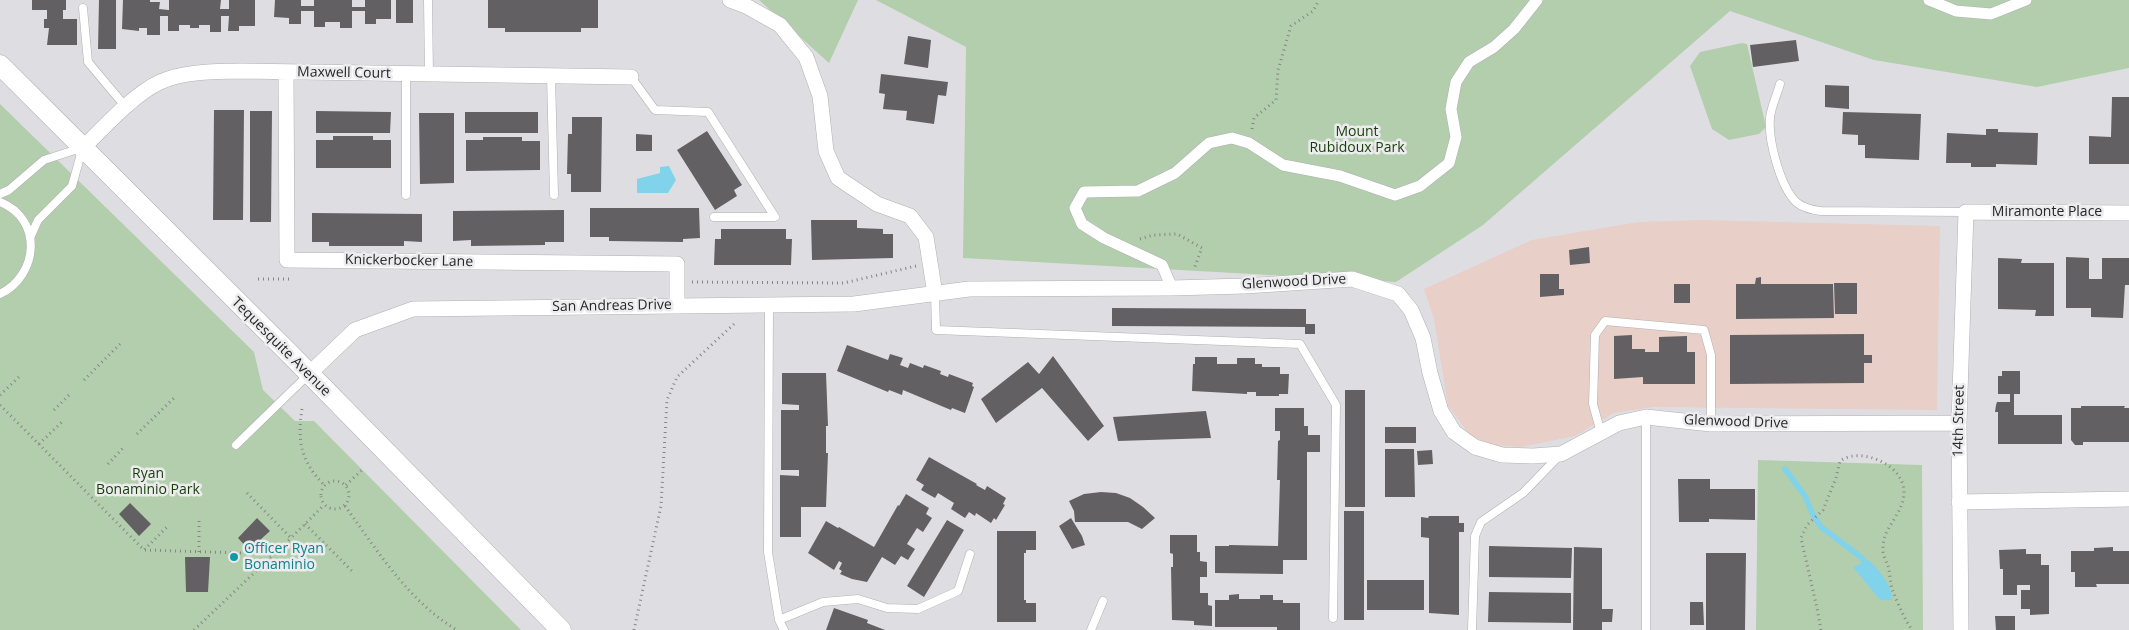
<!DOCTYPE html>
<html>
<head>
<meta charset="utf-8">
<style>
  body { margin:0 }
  canvas { display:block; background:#dedee2 }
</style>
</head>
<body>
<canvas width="2129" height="630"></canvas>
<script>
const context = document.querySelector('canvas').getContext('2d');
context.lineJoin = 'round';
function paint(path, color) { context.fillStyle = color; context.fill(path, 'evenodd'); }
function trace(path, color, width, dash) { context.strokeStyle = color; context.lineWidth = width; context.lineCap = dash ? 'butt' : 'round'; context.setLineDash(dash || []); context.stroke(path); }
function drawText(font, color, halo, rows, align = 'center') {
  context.font = font + ' "Open Sans",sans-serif'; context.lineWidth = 5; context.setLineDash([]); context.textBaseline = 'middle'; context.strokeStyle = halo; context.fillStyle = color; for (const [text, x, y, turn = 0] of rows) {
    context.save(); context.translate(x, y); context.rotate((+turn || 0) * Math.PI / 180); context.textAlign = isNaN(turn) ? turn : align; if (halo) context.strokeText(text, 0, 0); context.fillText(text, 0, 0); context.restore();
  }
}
paint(new Path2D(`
  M1702,220L1940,226L1937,410L1653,407L1614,413L1575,436L1521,447L1491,445L1469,434L1448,406L1434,319L1424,289L1532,240L1638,222Z`), '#e8cfc8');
paint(new Path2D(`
  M759,0H858L829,63Z
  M876,0H2129V68L2037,87L1874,60L1730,11L1483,225L1396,282L963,258L966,47Z
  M1742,43L1747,44L1766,127L1759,134L1729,140L1712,129L1690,66L1700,52Z
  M0,104L254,352L263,390L295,421H314L521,630H0Z
  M1758,460L1922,465L1923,630H1756Z`), '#b3ceac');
paint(new Path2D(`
  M669,166L676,180L668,193H637V179L660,173V167Z
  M1869,560C1878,570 1893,585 1892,600H1880L1853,567Z`), '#80d3ea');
trace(new Path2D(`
  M1785,469L1805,496L1812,513L1821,527L1862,558L1867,567`), '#80d3ea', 5.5);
paint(new Path2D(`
  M32,0H66V10H63V19H77V45H47L49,28H44V19H47V10H32Z
  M99,0H116V49H98Z
  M123,0H150V2H160L159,9L169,10V0H221L220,9H229V0H255V26H239V31H228L229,16H221V32H210V25H199V28H190V25H179V31H168V16H160V35H147V28H139V31L122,29Z
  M275,0H301V6H314V0H352V7H365V0H391V19H376V24H365V11H352V28H340V22H325V27H314V11H301V24H289V18L274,17Z
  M396,0H413V23H396Z
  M488,0H598V28H581V32H505V28H488Z
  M908,36L931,40L928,68L904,64Z
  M1796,40L1799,61L1753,67L1750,45Z
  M881,74L948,82L946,96L938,95L934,124L906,120L907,111L883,109L885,94L879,93Z
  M1825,85L1849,86V109L1825,107Z
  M2112,97H2129V164H2089V136L2111,137Z
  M214,110H244L243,220H213Z
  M250,111H272L271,222H250Z
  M316,111L391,112L390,133H316Z
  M465,112H538V133H465Z
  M1843,112L1921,114L1919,160L1865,158V145H1858V135L1842,134Z
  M419,113H454V183L420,184Z
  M572,117H602L601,192H571V174H567L568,134H572Z
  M1986,129H1998V132L2038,133L2037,165L1996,164V167H1971V163H1946L1947,133L1986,135Z
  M707,131L742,185L734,190L737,196L715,210L677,150Z
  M636,134L652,135V151H636Z
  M333,136H373V140H391V168H316V140H333Z
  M483,137H522V141H540V170L466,171V140H483Z
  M590,208H699L700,238L683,239V242L609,241V237H590Z
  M564,210V242H545V245L471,246V240L453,241V211Z
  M312,213L422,214V242L404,241V246H329V242H312Z
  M811,220H857V228L883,229V234H893V258L812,260Z
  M721,229H786V239H792L791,265H714L715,239H721Z
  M1589,247L1590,263L1570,265L1569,250Z
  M2066,257L2089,258V279H2102V258H2129V285H2125L2123,318L2091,317V308H2066Z
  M1998,258L2022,259L2021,263H2054V316H2035L2036,310L1998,309Z
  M1540,274H1559V289H1564V295L1540,297Z
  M1761,277V284H1833L1834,318L1736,319V284H1755L1756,278Z
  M1834,283H1857V314H1835Z
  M1674,284H1690V303H1674Z
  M1112,308L1306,309V324H1315V334H1305V327L1112,326Z
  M1864,334V355H1872V363H1864V383L1730,384V335Z
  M1632,335V349H1645V352H1659V337L1687,336V352H1695V384H1643V377L1614,379V336Z
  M847,345L888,360L890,354L903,358L900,365L908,368L910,363L923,368L924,365L941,371L940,374L948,377L949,374L973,383L972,386L974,387L965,413L952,408L951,410L903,390L902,395L889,390L888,392L837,371Z
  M1053,356L1104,426L1088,441L1042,388L996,423L981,399L1028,362L1039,374Z
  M1195,357H1217V364H1237V358H1255V364H1262V367H1280V374H1289L1288,394H1279V396H1256V392H1247V394L1192,391L1193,364H1195Z
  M2002,371H2020V394H2014V415H2062V444H1998V412H1995L1996,405L1997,402H2010V394H1998V376H2002Z
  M782,373H826L828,426H826V453H828L826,507H801V537H780V475L799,476V470H781V410H799V405L782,404Z
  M1345,390H1365V507H1345Z
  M2081,406H2125L2124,408H2129V442H2083V445H2075L2071,440V408H2081Z
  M1275,408H1304V426H1308V435H1320V452H1307V560H1283V574L1215,573V546H1229V545L1278,546L1280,480H1277L1278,441L1280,440V431H1275Z
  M1206,411L1211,438L1118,441L1113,417Z
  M1385,427H1416V443H1385Z
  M1385,449H1414L1415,497H1385Z
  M1432,450L1433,464L1418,465L1417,451Z
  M929,457L977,484L976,485L985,490L987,486L1006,498L1003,504L1005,505L996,520L994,518L991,523L976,513L975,516L969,512L965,518L951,509L954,503L938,493L935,498L921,490L924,485L916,480Z
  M1678,479H1710V489H1755V520L1709,519V522H1679Z
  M1101,492L1116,493L1130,498L1143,507L1155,518L1142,529L1128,522H1075L1074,511L1069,501L1084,494Z
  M906,494L929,508L926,514L932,518L923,532L917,528L907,544L915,549L908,560L901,556L895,565L882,557L867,582L852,579L840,574L842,571L839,569L842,563L839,561L834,570L808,553L826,521L838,528L839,527L874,547L898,505L899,506Z
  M130,503L151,524L139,536L119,514Z
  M1344,511H1364V620H1344Z
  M1429,516H1459V523H1464V532H1459V615L1429,613V538L1421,537V517L1428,518Z
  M257,518L270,531L249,550L238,538Z
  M1071,518L1082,536L1085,545L1072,549L1059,526Z
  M947,520L964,530L924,597L907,586Z
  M997,531H1036V550H1026V553H1024V600H1026V603H1036V622H997Z
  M1170,535H1197V552H1200V561L1207,562V577H1200V593H1208V605L1212,606V626L1194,625V621L1172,620L1171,567H1173V554L1170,553Z
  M1489,546L1572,548L1571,578L1489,577Z
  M1574,547L1602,548V609H1613L1612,622H1602V630H1573Z
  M2113,547V551H2129V584H2096L2097,587H2075V572H2071V551H2094V548Z
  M2026,549V554H2041V565H2049V614L2030,615V609H2021V590H2030V585H2017V595H2003V569H2000L1999,550Z
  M1706,553H1746L1745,630H1706Z
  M185,557H210L208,592H186Z
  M1367,580H1424V610H1367Z
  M1489,592L1571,593V623L1488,622Z
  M1239,594V599H1260V595H1273V600H1283V603H1300V630H1277V627H1215V600H1229V595Z
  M1690,602H1703L1704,625H1690Z
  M834,608L868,620L867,623L885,630H826Z
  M1995,616H2015V630H1996Z`), '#636063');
const service = new Path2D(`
  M428,0L429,75
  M83,8L88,62L125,106
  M406,74V195
  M551,76L554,195
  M631,77L655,110L708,112L775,217H714
  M1780,84C1777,95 1771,107 1770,118C1768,140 1780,186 1796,202C1803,208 1812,210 1821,211L1966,212
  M0,194L9,190L44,160L81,148
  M0,202C43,219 39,275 0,294
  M30,238L38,220L72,186L82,150
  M935,294L936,330L1300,344L1336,405L1333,618
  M769,304L768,552L779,620L784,630
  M1646,417V630
  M1601,433L1593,404L1595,335L1605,321L1704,330L1711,355V424
  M236,445L309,374
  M779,620L823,602L858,599L887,608L918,609L958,591L970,554
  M1091,630L1103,601
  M1472,630L1475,536L1481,522L1523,493L1559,456`);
const pedestrian = new Path2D(`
  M1929,0L1956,11L1991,14L2026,0
  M1172,288L1162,265L1104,238L1082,224L1075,208L1084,192L1138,191L1175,173L1209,143L1232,138L1249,143L1283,165L1340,176L1395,195L1420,186L1449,163L1456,137L1451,109L1456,82L1469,62L1494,47L1514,29L1537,0`);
const minor = new Path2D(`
  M730,0L746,6L780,25L806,57L820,96L826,151L838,178L877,204L910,216L926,237L935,294
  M286,72L287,260L677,264V305
  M83,148C104,127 134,94 160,82C185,71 214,72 240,71L631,77
  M309,374L355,330L413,309L854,304L969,289L1172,288L1245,286L1352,279L1398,294L1411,310L1423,338L1430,373L1441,411L1454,432L1475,447L1502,455L1533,456L1561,454L1619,423L1646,417L1711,424L1959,423
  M1959,502L2129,499
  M1961,630L1959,423L1966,212L2129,213`);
const tertiary = new Path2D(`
  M0,65L290,354L561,630`);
trace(service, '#b0b0b3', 9);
trace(pedestrian, '#b0b0b3', 12);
trace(minor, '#b0b0b3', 16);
trace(tertiary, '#b0b0b3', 21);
trace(new Path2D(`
  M1252,129L1254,118L1276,100L1278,70L1291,26L1313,11L1319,0
  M1140,239L1153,235L1177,234L1202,248L1194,269
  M258,279H290
  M692,282L844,283L916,266
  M84,380L120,344
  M0,395L20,376
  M0,405L144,550L169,525
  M302,409C297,442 301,461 324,485
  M54,410L69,395
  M137,434L174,398
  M39,444L64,420
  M108,464L123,448
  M321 495a14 14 0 1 1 28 0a14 14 0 1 1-28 0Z
  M346,485L364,468
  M247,493L291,538L324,505
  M345,506C377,550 409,602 457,630
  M305,524L354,573
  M145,550L273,554
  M199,552V518
  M194,630L291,538
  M634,630L661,506L667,400L677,377L734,324
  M1821,630L1817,608L1801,538L1807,525L1823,510L1836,478L1840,461C1861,446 1904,465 1904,492C1904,514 1883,526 1883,548C1882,553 1886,561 1888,566C1890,573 1890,581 1892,589C1897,602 1904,618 1912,630`), '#858587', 3, [1, 4]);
trace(service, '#fff', 8);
trace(pedestrian, '#fff', 11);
trace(minor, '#fff', 15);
trace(tertiary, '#fff', 20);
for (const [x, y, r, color] of [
  [234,557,5,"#0f9aa8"]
]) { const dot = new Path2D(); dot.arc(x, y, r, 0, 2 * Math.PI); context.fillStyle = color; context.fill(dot); trace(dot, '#ececef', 2); }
drawText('14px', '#262627', '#ececef', [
  ["Maxwell Court",344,73,1],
  ["Miramonte Place",2047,212],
  ["Knickerbocker Lane",409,261,1],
  ["Glenwood Drive",1294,282,-3],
  ["San Andreas Drive",612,306,-1],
  ["Tequesquite Avenue",281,347,45],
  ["14th Street",1959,421,-89],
  ["Glenwood Drive",1736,422,2]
]);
drawText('14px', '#163e06', '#ececef', [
  ["Mount",1357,132],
  ["Rubidoux Park",1357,148],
  ["Ryan",148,474],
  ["Bonaminio Park",148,490]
]);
drawText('14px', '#0d838f', '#ececef', [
  ["Officer Ryan",244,549],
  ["Bonaminio",244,565]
], 'left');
</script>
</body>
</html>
